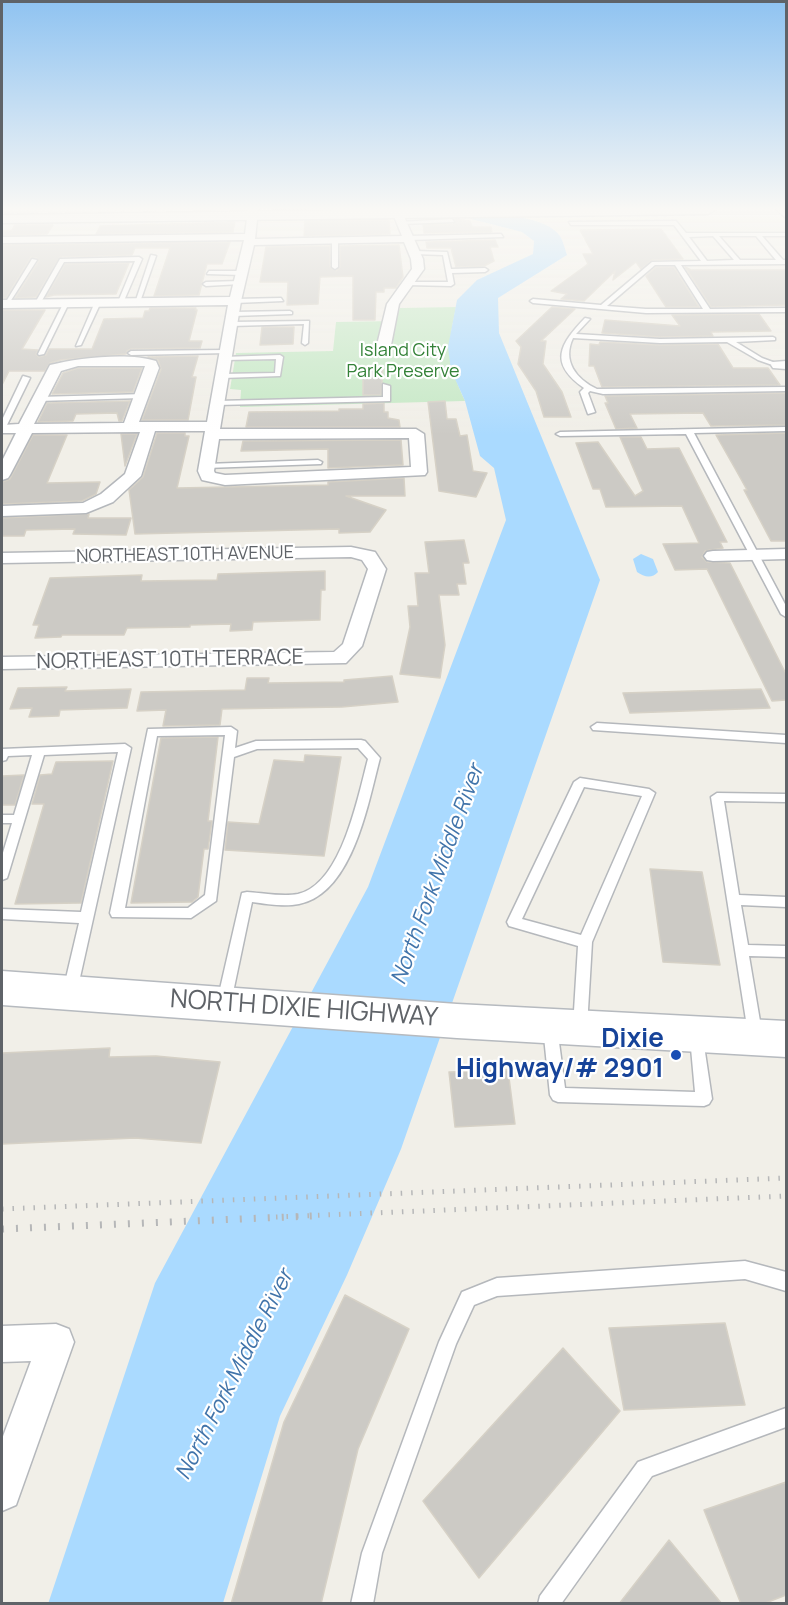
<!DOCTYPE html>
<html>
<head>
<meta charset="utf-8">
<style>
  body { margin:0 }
  #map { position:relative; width:788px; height:1605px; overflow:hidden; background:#f1efe8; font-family:Manrope,sans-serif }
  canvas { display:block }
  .frame { position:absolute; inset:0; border:3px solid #5f6368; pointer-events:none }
</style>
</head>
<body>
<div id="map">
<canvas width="788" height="1605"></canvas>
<div class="frame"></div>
</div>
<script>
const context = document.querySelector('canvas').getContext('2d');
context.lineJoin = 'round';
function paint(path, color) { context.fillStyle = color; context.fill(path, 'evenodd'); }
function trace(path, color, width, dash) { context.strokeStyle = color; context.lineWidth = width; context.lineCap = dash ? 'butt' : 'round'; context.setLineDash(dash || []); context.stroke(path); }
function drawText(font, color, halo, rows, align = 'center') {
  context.font = font + ' Manrope,sans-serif'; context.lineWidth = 4.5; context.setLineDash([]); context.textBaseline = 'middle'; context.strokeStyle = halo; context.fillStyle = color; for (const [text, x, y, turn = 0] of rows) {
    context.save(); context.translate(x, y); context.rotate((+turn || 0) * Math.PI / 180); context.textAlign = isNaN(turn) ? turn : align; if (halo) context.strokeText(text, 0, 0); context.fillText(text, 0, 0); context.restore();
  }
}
paint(new Path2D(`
  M456,307C447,352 446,359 465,401L240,407L241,390L230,389L236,353L333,351L336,322L395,321L400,308Z`), '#c5e8c5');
paint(new Path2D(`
  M510,216C526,218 550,222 560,236C563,241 565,249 567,255L498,298L499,333L600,580L401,1149L347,1275L280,1416L223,1603L48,1604L155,1283L368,887L506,520L494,468L480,456L465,401L451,370L448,347L457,300L477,280L533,254L534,241L522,232L471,219V217Z
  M641,554L653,559L658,572C652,579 644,577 637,572L633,559Z`), '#aadaff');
const building = new Path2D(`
  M455,219L470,221L472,227H491L492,232L424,233L423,225L454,224Z
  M389,220L390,234L304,236L305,221Z
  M235,222L233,232L96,234L100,226Z
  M15,225H53L47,234L2,235V231L12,230Z
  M661,229L683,259L652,260L641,269L636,262L613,280L615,271L584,301L561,299L567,294L551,291L588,264L583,254H593L580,230Z
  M495,240L498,247H490L494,261L484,266L456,267L451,248H427L426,242Z
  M230,242L222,264H207L199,295L154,296L170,248H135L132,255L60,257L36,297L15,298L39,261L37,258L31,257L6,298H2V245Z
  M399,245L403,277L396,288H384V292H376L375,320H353V276L320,277L318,304L287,305L288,282H260L266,247L330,246V267L336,271L340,267V246Z
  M129,263L116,294L54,295L46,297L65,264Z
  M656,267H674L699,307H666L646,276Z
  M685,267L691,270H786V305L711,307Z
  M552,307L575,309L541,341H546L543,364L562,392L571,417H544L536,391L518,364L521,347L516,341Z
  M150,308H196L195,310H197L189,341H202L200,348L131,349L127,351L126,354L61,360L50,363L45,371H9L2,385V310H45L22,349L38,350L36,354L39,357L46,355L49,349H92L104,319L143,318L145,311H149Z
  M759,314L771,331L711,332L713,336L660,337L602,333L605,320L680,326L672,315Z
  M262,327H294L293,344L260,345Z
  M600,342L660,345L718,344L733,368H768L780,385L602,387L594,366H589L590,344L599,345Z
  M198,356L192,377H196L188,420H142L161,369L158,360L148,357Z
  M78,368H142L133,392L52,394L63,373Z
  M363,369H383L381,395H363Z
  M786,393V425L711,426L703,413L630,414L637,428L616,429L605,403H608L605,396Z
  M130,401L122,421H119L117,413L76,414L73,421L38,422L47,403Z
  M445,401L447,419H456L460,436L467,435L473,471L487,473L476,497L439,491L428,402Z
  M384,403V412H388V418L399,420L400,427H246L249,412L339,411V409H363V404Z
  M157,433H185V436H189L177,488L328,485V482L404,478L405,496H346L386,510L370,532L339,533V529L135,534L129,490L143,477Z
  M786,433V541H771L744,490H747L737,472L716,435Z
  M121,434H137L125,466Z
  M33,435H67L47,483L100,482L96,494L82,501L2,504V482L10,479Z
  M620,437H641L647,449L679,448L727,542H720L723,548L705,551L702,557L707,562L730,563L786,674V700L772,701L707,569L675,570L663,544L699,543L682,506L606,507L600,489H593L576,443L598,442L635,496L643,491Z
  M401,440L403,465L328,468V449L241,451L243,441Z
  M89,514L88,518H131L126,535L73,534L75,529L26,530L24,536H2V518Z
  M464,540L469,563H463L466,584H457L459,595H439L445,645L440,678L400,674L410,627L408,606H418L415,573H429L425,542Z
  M325,571V590H321L320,620L253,622L252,630L230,631L231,624L190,625V627L127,628L124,635H62L61,637L35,638L39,625H33L50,578L142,575L141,581L217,580L218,574Z
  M392,676L398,702L342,707L222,709L220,725L163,726L166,710L137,711L141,692L245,690L247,678H269L268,683L344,682V680Z
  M67,687L65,691L131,689L127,708L60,710L59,716L29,717L32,708L10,709L18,688Z
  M761,689L770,708L630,713L623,693Z
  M218,737L208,821H212L208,849H204L198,897L192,902L131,903L161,738Z
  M305,755L341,757L324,856L225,850L228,822L259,824L274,760L304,762Z
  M113,761L81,903L15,904L44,804H32L40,775L52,774L56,762Z
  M24,775L15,805H2V776Z
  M650,869L702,872L720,965L663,962Z
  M110,1048L109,1057L156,1056L220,1062L201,1143L135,1138L2,1144V1053Z
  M508,1070L515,1124L455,1127L449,1072Z
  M345,1295L409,1329L358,1449L321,1604H231L284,1422Z
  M725,1323L745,1405L624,1410L609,1328Z
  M563,1348L620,1411L479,1578L423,1501Z
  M786,1482V1595L763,1604H741L704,1510Z
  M669,1540L722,1604H619Z`);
paint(building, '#cccac5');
trace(building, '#d6d1c6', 1.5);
const lane = new Path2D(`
  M777,210H782L786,215V218Z
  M452,219L454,222L402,224L399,222Z
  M676,221L686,233H786V236H762L783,260H786V264L681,265L710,309L786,308V312L646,313L533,303L530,301L533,299L601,305L652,262L701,261L674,225H571L569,222ZM713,236L734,260L707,261L689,237ZM719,236H756L776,260H740ZM655,265H675L703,309H646L607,306Z
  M501,234L503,237L409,240L406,238L409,236Z
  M335,238L338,240V267L335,269L332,267V240Z
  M415,251L447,252L451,269L485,268L488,270L485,272L452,273L454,284L451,286L406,285L408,282H448L443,255L413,254Z
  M151,255L156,256L140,302L135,303Z
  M139,257L142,259L123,303L118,302L135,261L64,262L40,304L35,303L60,259Z
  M32,259L37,260L8,305H4Z
  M209,271H242L245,273L242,275L207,274Z
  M239,281L241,284L206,286L203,284L206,282Z
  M281,298L283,301L235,303L232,301L235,299Z
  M98,300L101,302L81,345L76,346L95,302Z
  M64,302L69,303L44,354L39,355L38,354Z
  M290,311L292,312V314L233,316L230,314L233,312Z
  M585,318L590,319L576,334L660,339L773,337L775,338V340L736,342L762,358L781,365L778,367L758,360L727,342L660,343L573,338C562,361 576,379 597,389L786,387V391L603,394L590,391L588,393L595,412L588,414L580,392L584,388C548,363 560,344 585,318Z
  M309,321L308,343L305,345L302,343L304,324L231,326L228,324L231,322Z
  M226,350L228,351V353L131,355L128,353L131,351Z
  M280,355L283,357L280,376L222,378L218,376L222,374L275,373L276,359L225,360L223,359V357Z
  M23,376L30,378L6,427L2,429V420Z
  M383,384L390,386V401L217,405L213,403L217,401L383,397Z
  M145,394V398H142L38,401L34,399L38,397Z
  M786,427V431L694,433L786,606V617L781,614L686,434L560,436L556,434L560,432Z
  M318,460L322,462L321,464L206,468L202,466L206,464Z
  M597,723L786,735V743L593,730L591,727Z
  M231,727L237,731L235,748L256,741L361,740L365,741L380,758C368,803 353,893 299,904C284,907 267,904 252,902L231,1002L229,1006L224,1008L219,1006L217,1002L242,893L247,892C263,893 282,897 298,894C342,884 358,796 368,759L358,748L257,749L234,757L216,901L191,918L112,917L110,913L148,729ZM225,735L205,895L188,908H125L157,736Z
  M125,744L131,748L77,991L75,995L70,997L65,995L63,991L79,923L2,919V909L81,912L118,752L44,755L8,875L7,878L2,880V856L12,823H2V815H14L32,755L8,756L6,760L2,761V749Z
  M580,778L649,789L655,793L592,942L587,1027L585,1032L580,1033L575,1032L573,1027L578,946L509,926L507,922L574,782ZM584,787L642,796L581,935L522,919Z
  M717,793L786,794V802L724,801L739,895L786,897V907L741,905L748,945L786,946V957L749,956L762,1033L760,1038L755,1039L750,1038L748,1033L711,797Z
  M550,1021L555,1022L557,1027L565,1088L695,1092L690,1037L692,1032L697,1031L702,1032L712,1099L709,1104L704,1106L558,1102L553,1100L550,1095L543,1027L545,1022Z
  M745,1261L786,1272V1291L745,1279L497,1296L474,1305L456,1344L382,1553L373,1604H351L362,1553L439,1342L462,1292L497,1278Z
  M786,1408V1427L652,1476L561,1604H538L540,1596L638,1462Z`);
const street = new Path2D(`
  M248,210H258L255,239L402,236L393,214L402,212L423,259L424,269L399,304L391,345L384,349L377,345L387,304L412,269L411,259L404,242L254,245L241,301L220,429H416L424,434L427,472L425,475L225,485L202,480L198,471L205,431H155L141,476L113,502L86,513L2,516V506L83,503L101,494L125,474L140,432L32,433L10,475L8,478L2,480V461L16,433H2V425L19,424L50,365C78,358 128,352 156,361L159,368L139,422H207L228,305L2,308V300L230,297L244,240L2,243V237L245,234ZM78,366H145L124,423L34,424L61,371ZM409,438L411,467L225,475L215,473L214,471L219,439Z
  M786,361V369L773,368L771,365L773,362Z
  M351,547L375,552L386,569L362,646L346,663L2,669V657L334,652L343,644L368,569L362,560L351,557L2,563V553Z
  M786,549V559L713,561L707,560L704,556L707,552L713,551Z
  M56,1324L69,1329L74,1342L16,1505L2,1511V1439L31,1361L2,1362V1326Z`);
const secondary = new Path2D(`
  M353,210H715L708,214L2,223V215Z
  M2,971L457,1004L786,1021V1057L457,1038L2,1005Z`);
trace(lane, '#b5b8bc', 3);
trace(street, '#b5b8bc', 3);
trace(secondary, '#b6babf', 3);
paint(lane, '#fff');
paint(street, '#fff');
paint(secondary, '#fff');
trace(new Path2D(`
  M2,1209L786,1178
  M276,1217L786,1196`), '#b6b7b8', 5, [1.5, 9]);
trace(new Path2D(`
  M2,1229L312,1216`), '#b6b7b8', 7, [2, 12]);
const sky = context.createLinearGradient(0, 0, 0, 435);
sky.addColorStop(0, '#8fc3f1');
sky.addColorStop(0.48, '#f9f8f5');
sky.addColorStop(1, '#f9f8f500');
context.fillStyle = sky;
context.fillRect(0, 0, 788, 435);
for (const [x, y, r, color] of [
  [676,1055,6,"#1a4fb4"]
]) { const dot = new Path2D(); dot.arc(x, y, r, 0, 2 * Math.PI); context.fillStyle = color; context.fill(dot); trace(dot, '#fff', 2); }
drawText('18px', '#348238', '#fff', [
  ["Island City",403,351],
  ["Park Preserve",403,372]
]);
drawText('18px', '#5f6368', '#fff', [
  ["NORTHEAST 10TH AVENUE",185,555,-1]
]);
drawText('21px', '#5f6368', '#fff', [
  ["NORTHEAST 10TH TERRACE",170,660,-1]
]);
drawText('italic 22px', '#4174aa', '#fff', [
  ["North Fork Middle River",438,875,-70],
  ["North Fork Middle River",235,1375,-63]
]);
drawText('26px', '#5f6368', '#fff', [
  ["NORTH DIXIE HIGHWAY",304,1009,4]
]);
drawText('bold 26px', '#164399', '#fff', [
  ["Dixie",664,1040],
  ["Highway/# 2901",664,1070]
], 'right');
</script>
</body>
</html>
